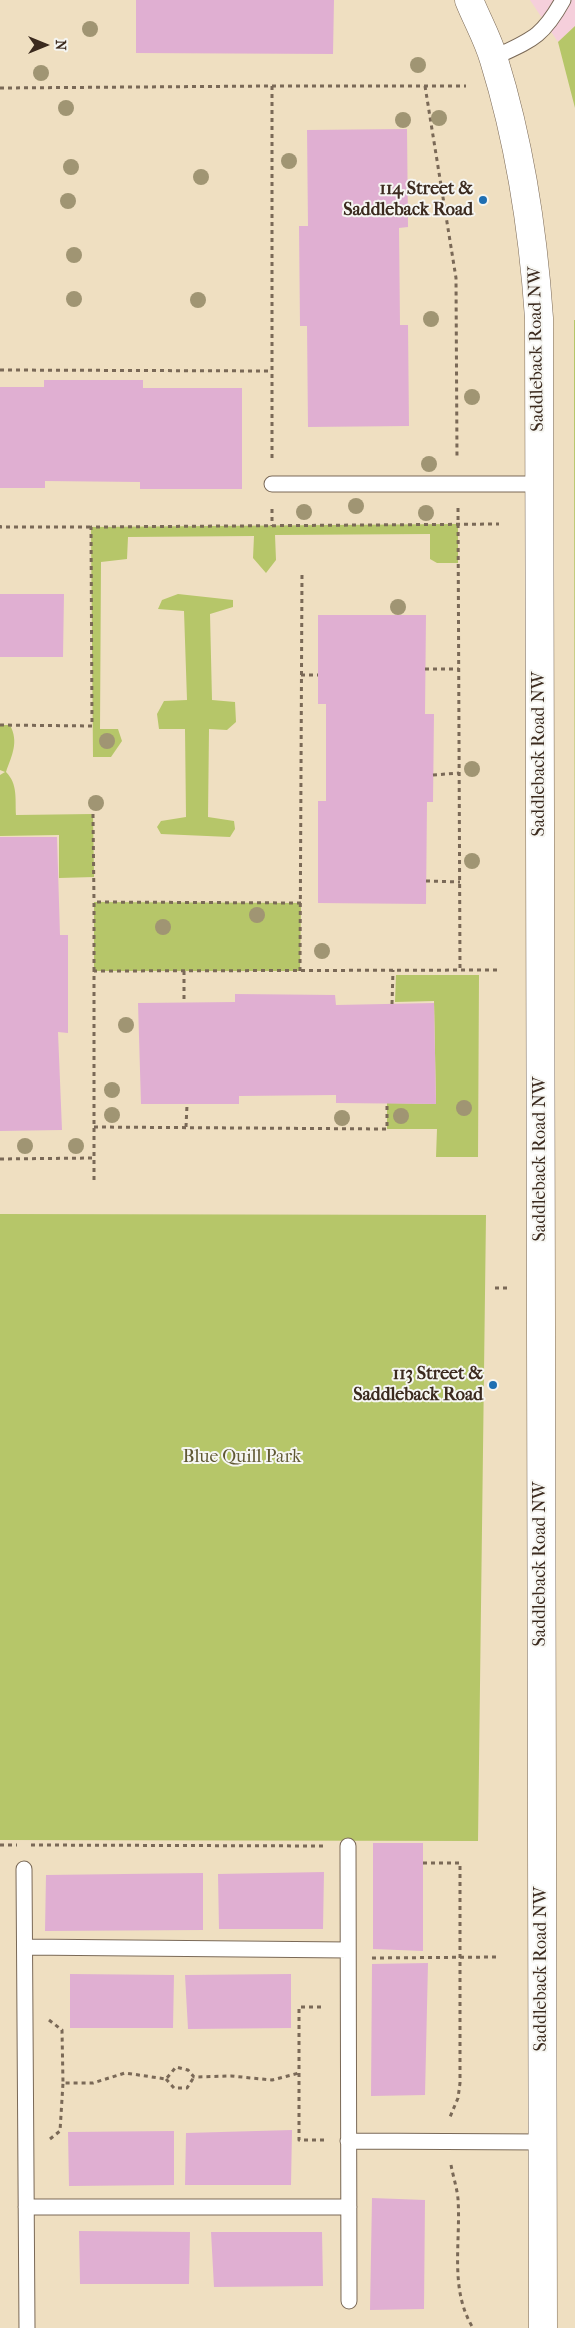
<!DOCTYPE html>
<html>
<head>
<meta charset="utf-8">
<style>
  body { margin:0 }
  #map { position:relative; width:575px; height:2328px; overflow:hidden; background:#efdfc1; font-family:"IM FELL French Canon",serif }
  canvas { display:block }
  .north { position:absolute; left:20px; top:20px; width:50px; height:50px; -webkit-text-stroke:4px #f6f6f2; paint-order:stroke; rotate:90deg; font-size:14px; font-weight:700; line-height:20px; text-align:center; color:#3b2a1e }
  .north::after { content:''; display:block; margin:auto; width:18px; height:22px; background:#3b2a1e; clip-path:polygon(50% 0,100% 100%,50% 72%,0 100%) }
</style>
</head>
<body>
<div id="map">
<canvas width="575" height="2328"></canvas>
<div class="north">N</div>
</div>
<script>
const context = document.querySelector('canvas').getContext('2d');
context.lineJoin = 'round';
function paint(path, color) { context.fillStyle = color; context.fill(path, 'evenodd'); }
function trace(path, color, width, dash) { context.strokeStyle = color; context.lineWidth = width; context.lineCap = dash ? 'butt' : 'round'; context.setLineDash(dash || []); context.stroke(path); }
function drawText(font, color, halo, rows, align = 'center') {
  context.font = font + ' "IM FELL French Canon",serif'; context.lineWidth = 4; context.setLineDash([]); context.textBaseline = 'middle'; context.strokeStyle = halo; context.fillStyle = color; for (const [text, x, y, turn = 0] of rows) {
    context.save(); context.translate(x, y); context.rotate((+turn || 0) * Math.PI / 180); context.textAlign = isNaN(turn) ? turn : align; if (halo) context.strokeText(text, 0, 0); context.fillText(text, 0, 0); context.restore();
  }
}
paint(new Path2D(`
  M530,0H575V26L558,42Z`), '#f5cfdb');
paint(new Path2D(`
  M575,26V108L558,42Z
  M574,320H575V1123L574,400Z
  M458,524V563H437L430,559V534L275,535L276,560L266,573L253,558L254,536L128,537L127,559L101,562L100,729H118L122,741L111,757H93L91,527Z
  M178,594L233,600V607L210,614L212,700L235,702L236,722L227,730L209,729L208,817L234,821L235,829L230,837L161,834L157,827L161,821L186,817L185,729H159L157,714L164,701L187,700L184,611L158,609L162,600Z
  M0,725H10C19,742 12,755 6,772C18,784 15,799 16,815L93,814L94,877L59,878V835L0,836V775L5,772L0,770Z
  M94,902L301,903L300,971H94Z
  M396,975H479L478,1157H436L437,1129H387V1103L436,1104L434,1001L395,1002Z
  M0,1214L486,1215L478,1841L0,1840Z`), '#b6c669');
paint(new Path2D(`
  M136,0H334L333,54L136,53Z
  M407,129L408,227L399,228L400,325H408L409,426L308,427L307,326H300L299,226H308L307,130Z
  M44,380H143V388H242V489H140V482L45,481V488H0V387H44Z
  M0,594H64L63,657H0Z
  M318,615H426L425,714H434L433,802H427L426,904L318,903V801H326V704H318Z
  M0,837H57L60,935H68V1033L58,1032L62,1130L0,1131Z
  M235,994L335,995L336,1005L434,1003L436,1104L336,1103V1095L239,1096V1104H141L138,1003L235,1002Z
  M373,1843H423V1951L373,1949Z
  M324,1872L323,1929H219L218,1874Z
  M203,1873V1930L45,1931L46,1875Z
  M428,1963L425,2095L371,2096L372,1964Z
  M70,1974L174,1975L173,2028H70Z
  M291,1974V2028L188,2029L185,1975Z
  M292,2130L291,2185H185L186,2133Z
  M174,2131V2185L69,2186L68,2132Z
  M372,2198L425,2200L424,2309L370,2310Z
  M79,2231L190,2232L189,2284H80Z
  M211,2232H322L323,2286L214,2287Z`), '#e0afd2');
const service = new Path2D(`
  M493,58C531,40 542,38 563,0
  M272,484H540
  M348,1846L349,2301
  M24,1869L27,2328
  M25,1947L348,1950
  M348,2141L543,2142
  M26,2207H349`);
const tertiary = new Path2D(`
  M469,0C477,20 488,39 494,60C520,144 533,230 539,318L543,2328`);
trace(service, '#7a6957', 17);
trace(tertiary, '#7a6957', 29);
trace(new Path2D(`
  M272,86H466
  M425,86L456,278L457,459
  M0,88L272,86V460
  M0,370L272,371
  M458,508L460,970
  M272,509V526
  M0,525V527H91
  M425,669H459
  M301,675H318
  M0,725L92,726L91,527L499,524
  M433,775L459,773
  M93,814L94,902
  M426,881L460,882
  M94,971V902L301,903
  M184,971V1001
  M300,971L302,573
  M392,1004L393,970
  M94,1127L387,1129V1103
  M186,1127L187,1105
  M0,1159L94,1158
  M94,1180V971L499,970
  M495,1288H511
  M0,1845H17
  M31,1845L324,1846
  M423,1863H460V2083L458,2098L450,2117
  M372,1958L497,1957
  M49,2020L62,2030L63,2083H93L125,2073L166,2079L176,2067L188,2070L194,2077L231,2076L272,2080L299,2073
  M166,2079L174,2088H187L194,2077
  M50,2139L60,2131L63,2083
  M324,2140H299V2007H324
  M451,2165C453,2176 457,2188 458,2199C461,2242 449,2289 473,2328`), '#7a6957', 3, [4, 4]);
trace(service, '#fff', 15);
trace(tertiary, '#fff', 28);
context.fillStyle = '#a09573';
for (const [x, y] of [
  [90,29],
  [418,65],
  [41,73],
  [66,108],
  [439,118],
  [403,120],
  [289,161],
  [71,167],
  [201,177],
  [68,201],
  [74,255],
  [74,299],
  [198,300],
  [431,319],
  [472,397],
  [429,464],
  [356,506],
  [304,512],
  [426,513],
  [398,607],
  [107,741],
  [472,769],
  [96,803],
  [472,861],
  [257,915],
  [163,927],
  [322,951],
  [126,1025],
  [112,1090],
  [464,1108],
  [112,1115],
  [401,1116],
  [342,1118],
  [25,1146],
  [76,1146]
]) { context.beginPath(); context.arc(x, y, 8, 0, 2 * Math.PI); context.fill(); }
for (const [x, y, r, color] of [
  [483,200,5,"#1f6fb2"],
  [493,1385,5,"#1f6fb2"]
]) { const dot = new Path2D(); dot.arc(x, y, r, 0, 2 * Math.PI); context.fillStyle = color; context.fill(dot); trace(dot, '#f6f6f2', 2); }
drawText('bold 18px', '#3b2a1e', '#f6f6f2', [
  ["114 Street &",473,190],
  ["Saddleback Road",473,211],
  ["113 Street &",483,1375],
  ["Saddleback Road",483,1396]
], 'right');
drawText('18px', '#3b2a1e', '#f6f6f2', [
  ["Saddleback Road NW",537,349,-91],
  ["Saddleback Road NW",540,754,-90],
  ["Saddleback Road NW",541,1159,-90],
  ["Saddleback Road NW",541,1564,-90],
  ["Saddleback Road NW",542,1969,-90]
]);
drawText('18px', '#605934', '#f6f6f2', [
  ["Blue Quill Park",242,1458]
]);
</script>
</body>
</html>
